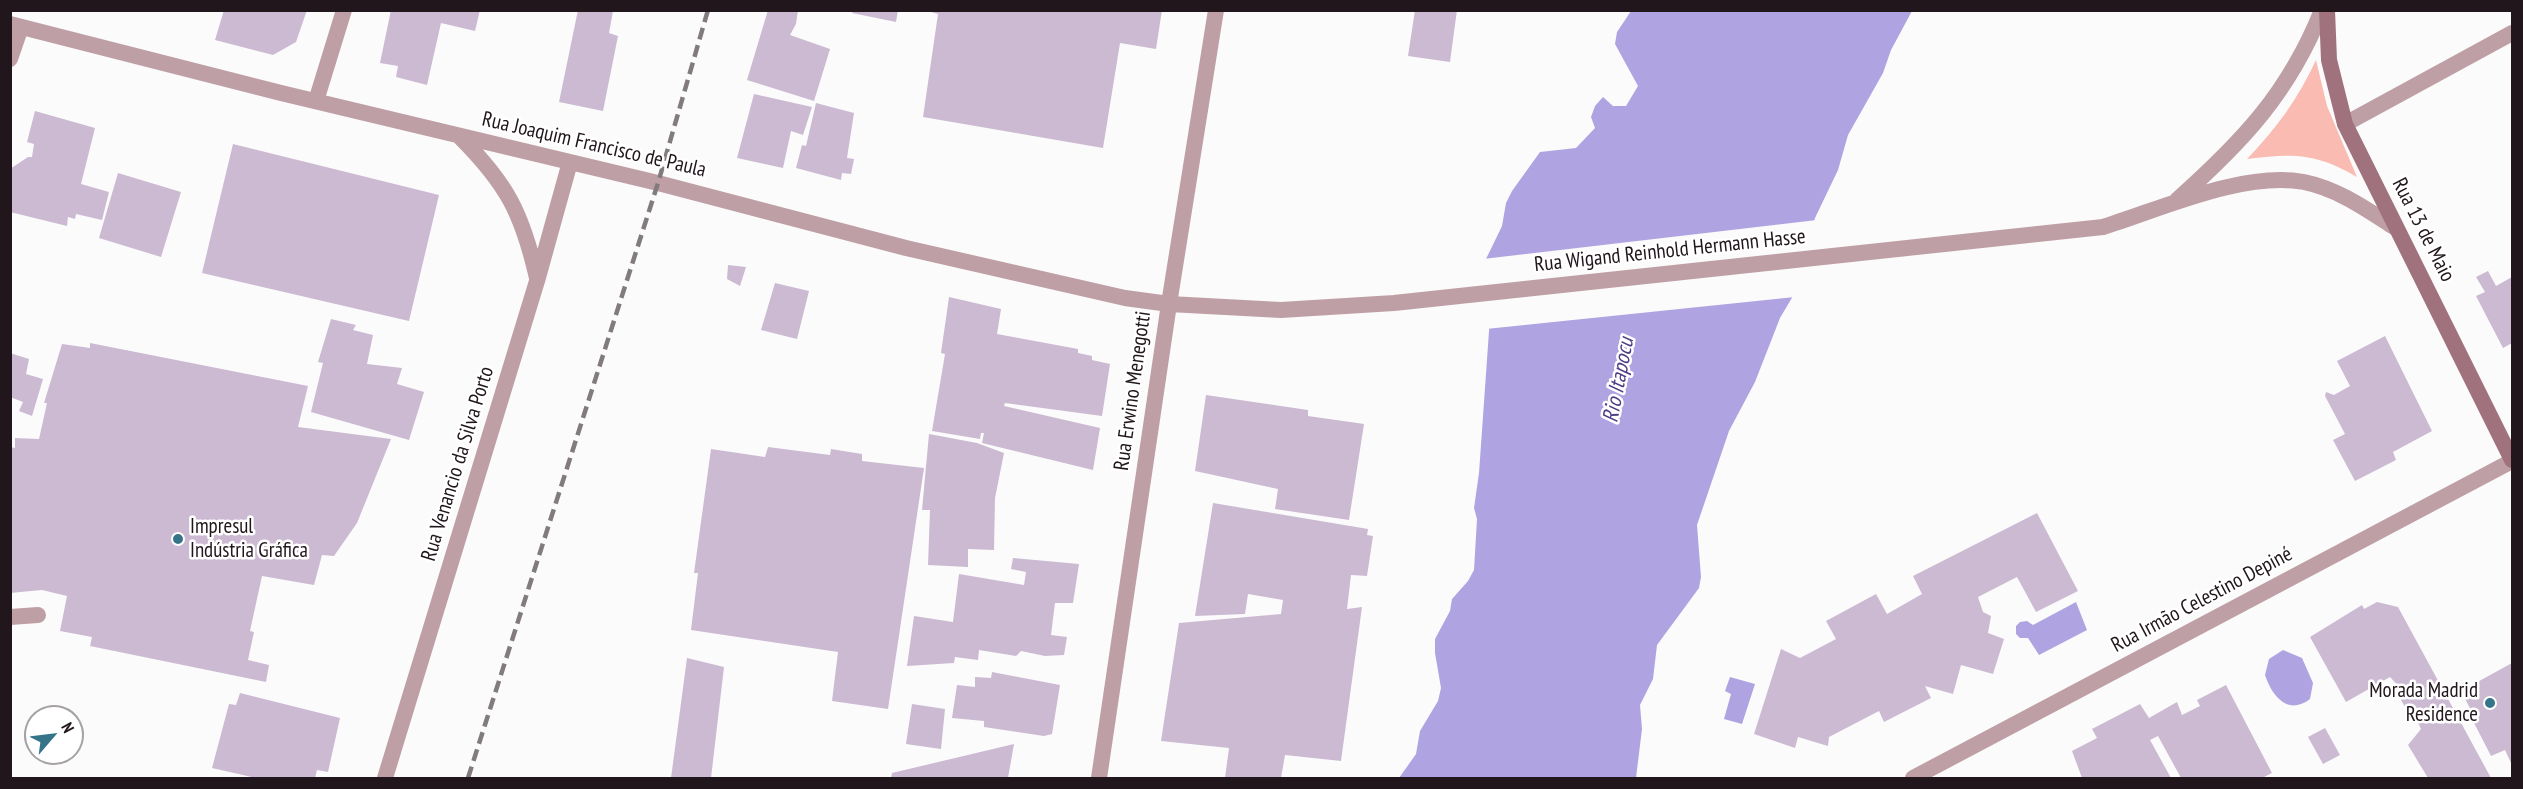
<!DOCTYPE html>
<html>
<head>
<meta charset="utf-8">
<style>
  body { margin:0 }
  #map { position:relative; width:2523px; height:789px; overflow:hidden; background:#fbfbfb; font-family:"PT Sans Narrow",sans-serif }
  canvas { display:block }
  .frame { position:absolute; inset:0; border:12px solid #20161c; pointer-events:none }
  .north { position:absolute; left:24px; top:705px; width:60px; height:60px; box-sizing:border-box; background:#fff; border:2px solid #a6a2a4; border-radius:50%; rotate:62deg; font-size:16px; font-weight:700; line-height:24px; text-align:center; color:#20161c }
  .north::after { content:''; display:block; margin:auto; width:21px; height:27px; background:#367589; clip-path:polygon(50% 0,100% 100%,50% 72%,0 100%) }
</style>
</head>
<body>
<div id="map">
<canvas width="2523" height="789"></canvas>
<div class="frame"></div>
<div class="north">N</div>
</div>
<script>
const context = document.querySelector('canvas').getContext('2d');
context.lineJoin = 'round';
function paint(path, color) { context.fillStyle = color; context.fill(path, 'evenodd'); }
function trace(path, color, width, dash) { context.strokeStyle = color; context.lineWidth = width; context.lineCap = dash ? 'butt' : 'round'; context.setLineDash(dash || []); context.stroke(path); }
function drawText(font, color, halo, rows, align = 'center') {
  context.font = font + ' "PT Sans Narrow",sans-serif'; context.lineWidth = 5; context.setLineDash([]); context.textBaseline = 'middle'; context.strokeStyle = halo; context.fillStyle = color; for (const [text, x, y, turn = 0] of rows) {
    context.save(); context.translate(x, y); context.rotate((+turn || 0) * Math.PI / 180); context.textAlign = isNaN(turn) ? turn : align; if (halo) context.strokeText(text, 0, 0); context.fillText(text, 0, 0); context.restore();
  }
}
paint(new Path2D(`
  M2316,60L2327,106L2357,177C2317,153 2292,153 2247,159C2276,129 2298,99 2316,60Z`), '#fabbb3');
paint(new Path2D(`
  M1631,11H1912L1891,50L1883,73L1848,135L1838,170L1815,218L1793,296L1780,318L1755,382L1729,431L1697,525L1701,577L1699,588L1657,645L1653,679L1640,705L1642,729L1636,778H1399L1416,754L1420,731L1438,701L1441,688L1435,653V639L1450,611L1452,599L1468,581L1474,570L1477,519L1474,508L1479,473L1490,317L1486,259L1502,226L1506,203L1512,191L1540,152L1576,148L1595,128L1591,117L1595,106L1603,97L1613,106H1626L1638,86L1615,44L1617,32Z
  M2076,602L2087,630L2039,655L2028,638H2020L2016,634V626L2020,622L2027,621L2033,625Z
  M2283,650L2302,658L2313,683L2310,699C2288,716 2272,696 2265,675L2269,659Z
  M1730,677L1755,684L1742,724L1724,719L1731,694L1725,691Z`), '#afa4e1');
paint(new Path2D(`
  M1817,220L1795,297L1486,329L1487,318L1483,307L1480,270L1483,259Z`), '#fbfbfb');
paint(new Path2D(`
  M224,10H307L296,42L273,55L215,40Z
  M391,10H480L475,31L441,23L427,85L396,77L398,66L380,63Z
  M578,10L613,11L609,33L618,36L603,111L559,102Z
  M768,10H798L796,24L790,35L830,49L814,101L747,80Z
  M853,10H898L896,22L852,13Z
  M924,10H1162L1156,49L1120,43L1103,148L923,117L938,14Z
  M1415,10H1457L1450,62L1408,56Z
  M754,94L812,107L803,135L791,131L783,168L737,158Z
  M816,103L854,113L847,158L854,159L851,174L842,173L841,180L796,168L802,145L806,146Z
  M35,111L95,128L81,184L109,192L102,220L76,214L75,219L68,217L67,226L10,212V169L28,157H32L34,144L27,142Z
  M233,144L439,195L409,321L202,273Z
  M118,173L181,192L161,257L99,238Z
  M728,265L746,267L740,286L727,279Z
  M2488,271L2496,286L2512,277V343L2503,348L2476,296L2485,292L2476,277Z
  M775,283L809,291L797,339L761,330Z
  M949,297L1001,309L997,334L1078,349V353L1092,356V360L1110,364L1102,416L1005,403L1004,406L1100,428L1093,470L982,443L984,433H981L980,439L932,431L945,354L941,353Z
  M331,319L356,325L353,330L373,335L367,364L402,368L397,384L424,392L409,440L311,412L323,363L318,362Z
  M2385,336L2432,431L2393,452L2396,460L2355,481L2333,440L2345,434L2325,396L2326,392L2334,395L2350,386L2337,361Z
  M90,343L308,386L298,427L391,439L357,523L334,556L322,555L314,585L262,576L250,631L254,632L248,660L269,665L266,682L90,646L92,637L60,631L67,596L42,590L10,593V447L15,448V438L39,439L47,403H44L62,344L90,348Z
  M10,353L29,359L26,374L43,379L32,416L19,411L23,402L10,397Z
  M1206,395L1308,410V416L1364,424L1349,520L1275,509L1278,489L1195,471Z
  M929,434L977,443L1004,453L995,498L994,550L968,549V567L928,565L930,510H922Z
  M768,447L830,455L831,449L862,454V461L924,468L888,709L832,701L838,652L691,630L698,573H694L711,449L765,457Z
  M1213,503L1368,529L1367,535L1373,536L1367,576L1351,575L1347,609L1362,607L1341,761L1285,755L1281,778H1225L1229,748L1161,741L1179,623L1281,614L1283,600L1248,594L1245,614L1195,616Z
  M2037,513L2078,591L2036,612L2017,577L1978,597L1983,612L1991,616L1988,633L2004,639L1993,674L1961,665L1953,694L1925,686L1931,698L1884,722L1879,711L1829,737L1828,746L1798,737L1795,748L1754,734L1781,649L1800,658L1836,639L1826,621L1876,594L1887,614L1922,594L1913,576Z
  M1013,558L1079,564L1073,603H1055L1051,635L1067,637L1064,655L1045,656L1021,651L1016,656L979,650L978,660L955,657L954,663L907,666L914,616L953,622L959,574L1024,585L1026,572L1011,569Z
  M2377,602L2398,607L2491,778H2428L2408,745L2421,729L2411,708L2405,707L2401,700L2403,691L2390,677L2346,702L2310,637L2362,605L2364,609Z
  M687,658L724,667L711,778H671Z
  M2512,663V765L2505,750L2491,756L2471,717L2474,716L2461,691Z
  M992,672L1060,685L1052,734L1044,736L984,727V721L952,718L957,685L975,687V677L991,678Z
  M2226,685L2272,773L2262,778H2181L2158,736L2150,740L2171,778H2082L2072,751L2097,738L2092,729L2140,704L2149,718L2177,702L2182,715L2200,706L2197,700Z
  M240,693L340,718L328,772L317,770L315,778H256L212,768L229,704L236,705Z
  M912,704L945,709L941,749L906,744Z
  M2325,728L2340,755L2323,764L2308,737Z
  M1014,744L1008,778H891L892,773Z`), '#ccbad3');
trace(new Path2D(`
  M10,59L21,27
  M2345,124L2512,33
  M10,617L38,615
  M1913,778L2512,461`), '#bf9fa6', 16);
trace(new Path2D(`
  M10,24L281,93L658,183L906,248L1125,298L1169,304L1281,310L1394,303L2103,227C2161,209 2243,171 2304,182C2338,189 2366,209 2394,227
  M316,101L344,10
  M460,137C507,184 522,213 537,278
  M2177,200C2242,142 2289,93 2322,10
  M385,778L537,281L570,162
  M1099,778L1169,304L1216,10`), '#bf9fa6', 16);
trace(new Path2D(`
  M2327,10L2329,60L2345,124L2512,460`), '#a0727d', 16);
trace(new Path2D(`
  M468,778L658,183L708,10`), '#817b7f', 4.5, [12, 6]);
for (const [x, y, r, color] of [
  [178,539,6,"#367589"],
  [2490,703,6,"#367589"]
]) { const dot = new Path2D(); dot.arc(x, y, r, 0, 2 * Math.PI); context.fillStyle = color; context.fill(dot); trace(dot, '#fff', 2); }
drawText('21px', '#20161c', '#fff', [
  ["Rua Joaquim Francisco de Paula",594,145,13],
  ["Rua 13 de Maio",2423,230,63],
  ["Rua Wigand Reinhold Hermann Hasse",1670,251,-6],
  ["Rua Erwino Menegotti",1133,391,-82],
  ["Rua Venancio da Silva Porto",458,464,-73],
  ["Rua Irmão Celestino Depiné",2202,600,-28]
]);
drawText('21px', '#20161c', '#fff', [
  ["Impresul",190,527],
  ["Indústria Gráfica",190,551],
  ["Morada Madrid",2478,691,"right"],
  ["Residence",2478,715,"right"]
], 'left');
drawText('italic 22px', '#4f3c85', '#fff', [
  ["Rio Itapocu",1619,380,-79]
]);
</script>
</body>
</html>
